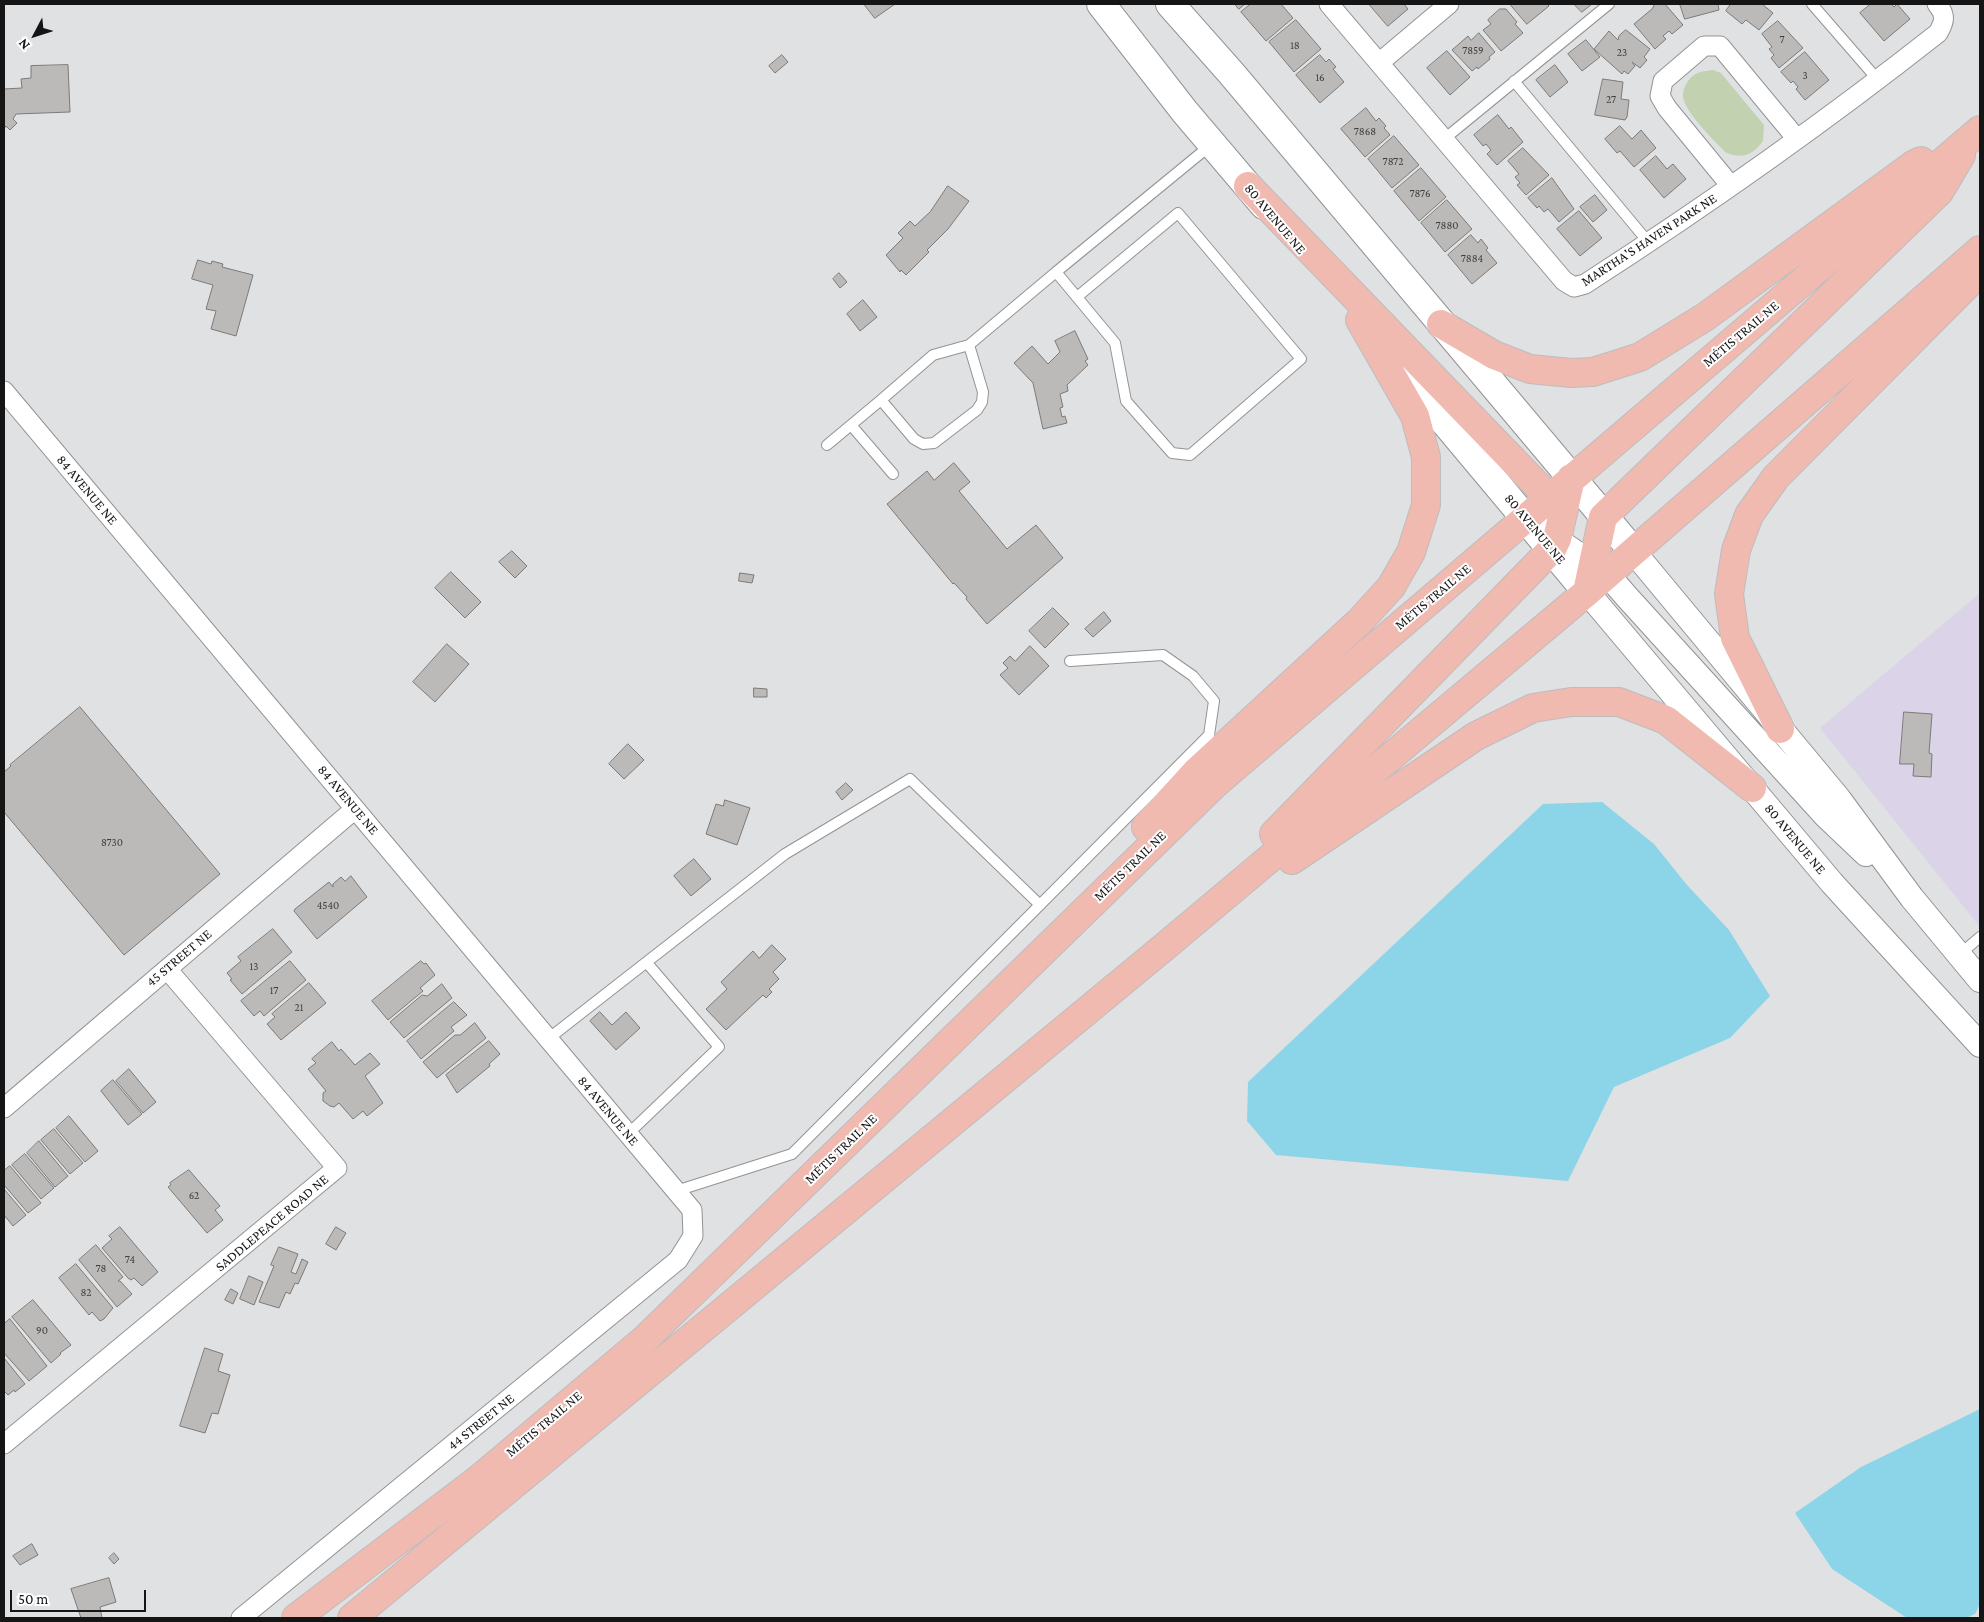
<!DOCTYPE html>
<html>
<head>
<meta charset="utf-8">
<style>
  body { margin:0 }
  #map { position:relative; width:1984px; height:1622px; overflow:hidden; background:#e0e1e3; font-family:"Crimson Pro",serif }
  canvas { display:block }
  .frame { position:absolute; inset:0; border:5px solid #151516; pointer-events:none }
  .north { position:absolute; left:10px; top:10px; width:50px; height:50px; -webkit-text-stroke:4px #fff; paint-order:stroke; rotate:230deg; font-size:14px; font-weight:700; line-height:20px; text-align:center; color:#151516 }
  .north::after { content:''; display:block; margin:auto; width:18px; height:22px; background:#151516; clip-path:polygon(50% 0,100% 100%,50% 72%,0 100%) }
  .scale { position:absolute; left:10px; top:1590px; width:136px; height:22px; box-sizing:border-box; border:2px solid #151516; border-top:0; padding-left:6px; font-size:15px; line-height:18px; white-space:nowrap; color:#151516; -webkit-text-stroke:4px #fff; paint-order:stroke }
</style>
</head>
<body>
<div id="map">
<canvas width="1984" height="1622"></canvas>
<div class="frame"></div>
<div class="north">N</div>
<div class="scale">50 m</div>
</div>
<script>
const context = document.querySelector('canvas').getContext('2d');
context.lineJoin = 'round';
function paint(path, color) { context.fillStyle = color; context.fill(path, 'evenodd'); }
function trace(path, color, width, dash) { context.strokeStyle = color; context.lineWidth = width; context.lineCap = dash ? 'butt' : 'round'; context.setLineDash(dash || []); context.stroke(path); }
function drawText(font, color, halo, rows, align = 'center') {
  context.font = font + ' "Crimson Pro",serif'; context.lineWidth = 4; context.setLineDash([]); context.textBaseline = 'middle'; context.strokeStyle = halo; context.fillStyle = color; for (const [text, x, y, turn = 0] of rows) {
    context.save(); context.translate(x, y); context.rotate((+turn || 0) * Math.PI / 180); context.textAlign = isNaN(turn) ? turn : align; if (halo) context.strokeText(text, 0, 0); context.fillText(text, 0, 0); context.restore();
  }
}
paint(new Path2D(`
  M1980,593V927L1820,728Z`), '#dbd3e8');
paint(new Path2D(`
  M1713,70L1721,73L1764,125L1763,141C1753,155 1742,160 1725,152C1714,140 1684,112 1683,96C1683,89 1685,86 1688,81C1694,72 1703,71 1713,70Z`), '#c2d2b1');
paint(new Path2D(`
  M1602,802L1654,844L1687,885L1729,930L1770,996L1730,1038L1614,1087L1568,1181L1276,1155L1247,1121L1248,1082L1543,804Z
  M1980,1409V1604L1975,1614L1966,1618H1907L1832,1569L1795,1513L1861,1467Z`), '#8cd5e9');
const building = new Path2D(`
  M864,4H895L875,18Z
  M1235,4H1245L1239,9Z
  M1251,4H1281L1293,18L1266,41L1241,12Z
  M1369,4H1404L1408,9L1388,26Z
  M1510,4H1547L1549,6L1527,24Z
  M1574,4H1592L1582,12Z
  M1655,4H1665L1683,25L1672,34L1669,31L1663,36L1666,39L1655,49L1634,24L1652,9Z
  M1680,4H1718L1719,10L1685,19Z
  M1731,4H1762L1773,13L1759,30L1746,20L1742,24L1726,11Z
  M1871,4H1891L1894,7L1897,4L1910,19L1884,41L1860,13Z
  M1500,9H1506L1517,22L1515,24L1523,33L1501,51L1483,30L1491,24L1488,20Z
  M1296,20L1321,49L1294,72L1269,42Z
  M1778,21L1803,48L1779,68L1771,58L1774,55L1769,49L1772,47L1762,34Z
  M1626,30L1650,49L1644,57L1647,60L1640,68L1632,62L1635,66L1628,74L1624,71L1622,74L1594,49L1609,31L1618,40L1619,36Z
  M1479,33L1495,52L1489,57L1490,59L1478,69L1477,67L1472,71L1452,50L1468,36L1471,40Z
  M1586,40L1600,57L1582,71L1568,54Z
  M1447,51L1470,77L1450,95L1427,68Z
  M1805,52L1829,80L1805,100L1796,89L1798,87L1793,81L1791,83L1781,72Z
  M782,55L788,62L775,73L769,66Z
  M1320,55L1326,62L1329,59L1336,67L1333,69L1344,82L1320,103L1296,75Z
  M68,65L70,112L16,114L13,119L17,123L10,130L6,126L4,129V89L22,88L21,79L31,78V66Z
  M1555,65L1568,82L1550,97L1536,80Z
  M1603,79L1623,82L1621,99L1629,100L1627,117L1625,120L1595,115Z
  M1366,108L1376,121L1379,118L1386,126L1384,128L1390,135L1365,157L1341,129Z
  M1498,115L1509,129L1511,127L1523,142L1497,165L1487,154L1491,150L1486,144L1483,146L1474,135Z
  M1620,126L1632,139L1641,130L1656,148L1634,167L1620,151L1617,153L1605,139Z
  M1394,136L1419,165L1392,188L1368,159Z
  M1523,148L1549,175L1526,195L1517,185L1520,183L1515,177L1519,174L1508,161Z
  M1656,156L1667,169L1673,164L1686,179L1664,198L1640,170Z
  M1421,168L1446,197L1419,221L1394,191Z
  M1552,178L1574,209L1559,222L1548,209L1544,212L1539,206L1537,208L1528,198Z
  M948,186L969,201L948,229L927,250L929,252L906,275L901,270L900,272L886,255L903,238L898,233L910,221L915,226L930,212Z
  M1595,195L1607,210L1593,222L1580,207Z
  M1447,200L1472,229L1445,252L1421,223Z
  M1579,211L1602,238L1580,256L1557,229Z
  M1471,235L1478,243L1481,239L1488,248L1486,250L1497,263L1472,284L1448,255Z
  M198,260L211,264L212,261L223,264L222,267L253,275L236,336L211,329L216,311L206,309L213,285L192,279Z
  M839,273L847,282L840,288L833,279Z
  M863,300L877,317L860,331L847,314Z
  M1075,331L1088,359L1085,361L1088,365L1067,385L1068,391L1060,394L1063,407L1060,408L1062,417L1065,416L1067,423L1043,429L1033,383L1014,363L1032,346L1048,364L1060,352L1055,341Z
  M954,463L970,482L959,491L1007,549L1036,525L1063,558L987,624L966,599L967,597L954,583L953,584L887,504L927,471L934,480Z
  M512,551L527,566L515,578L499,562Z
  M451,572L481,602L465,618L435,588Z
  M740,573L754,575L752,583L739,581Z
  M1053,608L1069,624L1045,648L1029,631Z
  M1104,612L1111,621L1093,637L1085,629Z
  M447,644L469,664L435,702L413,682Z
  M1030,646L1049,666L1019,695L1000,675L1008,668L1003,663L1010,656L1015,661Z
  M754,688L767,689V697H754Z
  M80,707L220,874L124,955L4,812V772L11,766L10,765Z
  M1904,712L1932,714L1929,753L1932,754L1931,777L1913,776L1914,764H1900Z
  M628,744L644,760L624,779L609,764Z
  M846,783L853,790L842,800L836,792Z
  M725,800L750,808L737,845L706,834L716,804L723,806Z
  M694,859L711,879L691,896L674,876Z
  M351,876L367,897L317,939L294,911L295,909L329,882L333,887V884L341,877L345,881Z
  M273,929L292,952L242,994L230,980L232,979L227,973L241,961L238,957Z
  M772,945L786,959L773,972L779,979L769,989L772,992L766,998L763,995L726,1030L706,1009L727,989L721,982L753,951L759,958Z
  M290,961L306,980L264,1016L260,1011L254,1016L241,1001Z
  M421,961L424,964L426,963L435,975L420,988L423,991L388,1020L372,1001Z
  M309,983L326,1003L281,1040L267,1024L275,1017L272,1014Z
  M442,984L452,998L404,1038L390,1022L422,995L427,996Z
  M454,1002L467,1015L451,1027L454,1031L421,1059L407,1041Z
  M600,1012L612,1025L626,1012L640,1028L616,1050L590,1021Z
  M475,1023L486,1038L437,1078L423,1062L455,1035H460Z
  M489,1041L500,1054L489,1064L490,1066L457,1093L446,1075Z
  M332,1042L339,1051L341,1049L355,1065L370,1053L380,1064L365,1076L383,1103L367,1116L363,1111L353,1119L339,1103L334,1107L330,1106L323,1101V1093L326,1091L308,1069L316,1063L312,1059Z
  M129,1069L156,1102L143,1113L116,1081Z
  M113,1080L142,1114L128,1125L101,1091Z
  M69,1116L98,1151L85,1162L56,1128Z
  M54,1129L83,1163L70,1174L41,1140Z
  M39,1141L68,1176L55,1187L27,1153Z
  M25,1154L54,1188L41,1199L12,1165Z
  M10,1166L41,1203L28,1213L4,1185V1171Z
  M189,1170L220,1206L215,1210L223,1220L207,1233L168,1187L171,1185L170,1183Z
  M4,1189L26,1215L13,1226L4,1215Z
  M120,1227L158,1272L142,1286L134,1278L131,1280L128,1278L102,1248L112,1239L109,1236Z
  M336,1227L346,1233L336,1250L326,1244Z
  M96,1245L123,1277L118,1281H120L132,1294L117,1307L79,1260Z
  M279,1247L298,1254L291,1272L296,1274L302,1259L308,1262L298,1284L295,1283L290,1294L286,1292L279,1308L259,1302L274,1266L271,1265Z
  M76,1264L113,1308L104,1319L100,1321L92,1312L89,1315L59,1278Z
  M249,1276L263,1282L254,1305L240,1299Z
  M231,1289L238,1293L233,1304L225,1300Z
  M33,1300L71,1345L60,1353L61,1354L51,1363L12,1317Z
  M10,1319L47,1366L29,1381L4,1353V1324Z
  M205,1348L223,1354L218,1371L230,1375L218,1414L212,1413L205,1433L180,1426Z
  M4,1358L25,1384L15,1392L14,1390L8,1395L5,1392L4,1393Z
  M32,1544L38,1555L20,1565L13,1556Z
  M114,1553L119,1559L114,1564L109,1558Z
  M109,1578L116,1602L100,1607L102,1618H81L71,1589Z`);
paint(building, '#bcbab8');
trace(building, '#7b7a78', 1);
const service = new Path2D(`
  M1812,4L1878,80
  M1514,81L1649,243
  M1443,140L1609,4
  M1077,297L1178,213L1301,359L1190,455L1172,453L1126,401L1115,343L1056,272L1212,144
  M881,400L933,355L969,345
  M851,425L893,474
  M827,445L881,400L914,439L923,444L934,443L977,410L982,402L983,392L969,345L1056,272
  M1959,955L1980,937
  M548,1039L785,854L910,779L1040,905
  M628,1134L719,1047L647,963
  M676,1191L792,1154L1209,735L1214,701L1193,676L1163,655L1070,661`);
const minor = new Path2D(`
  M1329,4L1564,281L1574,287L1585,284C1706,206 1825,122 1938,33C1945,21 1946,15 1937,4
  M1379,63L1449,4
  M1731,186L1667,108L1660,96L1663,81L1704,46H1720L1797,139
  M4,391L692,1210L693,1236L678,1260L241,1618
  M4,1108L355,809
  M4,1444L337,1168L167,969`);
const tertiary = new Path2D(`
  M1541,529L1607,574L1627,597L1825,815L1866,854
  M1633,551L1839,799L1912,898L1980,980
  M1587,592L1832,883L1980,1045`);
const secondary = new Path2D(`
  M1101,4L1185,112L1264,205
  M1170,4L1232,74L1633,551
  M1387,353L1587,592`);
const primary = new Path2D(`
  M1248,186L1562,511
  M1441,324L1494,355L1530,369L1571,373L1593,372L1640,357L1705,317L1913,165L1921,161
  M1587,592L1603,517L1939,192L1961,155
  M1780,729L1735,638L1729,594L1736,550L1749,515L1776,477L1980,272
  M1146,827L1197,771L1360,621L1391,587L1411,552L1426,505V457L1415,416L1360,320
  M1274,834L1552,549L1557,539L1571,478
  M1292,860L1476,736L1533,708L1571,702H1619L1666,720L1752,788
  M296,1618L479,1479L644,1340L1216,783L1980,130
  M352,1618L1163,948L1587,592L1980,250`);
trace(service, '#929395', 12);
trace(minor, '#929395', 21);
trace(tertiary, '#929395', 26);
trace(secondary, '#929395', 30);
trace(primary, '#bdbdbe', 30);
trace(service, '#fff', 10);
trace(minor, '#fff', 19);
trace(tertiary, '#fff', 24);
trace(secondary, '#fff', 28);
trace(primary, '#f0bab1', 28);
drawText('11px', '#3f3e3e', null, [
  ["7",1782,40],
  ["18",1295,46],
  ["7859",1473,51],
  ["23",1622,53],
  ["3",1805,76],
  ["16",1320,78],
  ["27",1611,100],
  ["7868",1365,132],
  ["7872",1393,162],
  ["7876",1420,194],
  ["7880",1447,226],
  ["7884",1472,259],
  ["8730",112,843],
  ["4540",328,906],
  ["13",254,967],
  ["17",274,991],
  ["21",299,1008],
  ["62",194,1196],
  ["74",130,1260],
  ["78",101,1269],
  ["82",86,1293],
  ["90",42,1331]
]);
drawText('14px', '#151516', '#fff', [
  ["80 AVENUE NE",1275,219,50],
  ["MARTHA'S HAVEN PARK NE",1649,240,-33],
  ["MÉTIS TRAIL NE",1741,334,-40],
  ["84 AVENUE NE",87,490,50],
  ["80 AVENUE NE",1535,529,50],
  ["MÉTIS TRAIL NE",1433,597,-40],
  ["84 AVENUE NE",348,800,50],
  ["80 AVENUE NE",1795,839,50],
  ["MÉTIS TRAIL NE",1130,866,-44],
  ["45 STREET NE",179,958,-40],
  ["84 AVENUE NE",608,1111,50],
  ["MÉTIS TRAIL NE",841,1149,-44],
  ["SADDLEPEACE ROAD NE",272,1223,-40],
  ["44 STREET NE",481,1422,-39],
  ["MÉTIS TRAIL NE",544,1424,-40]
]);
</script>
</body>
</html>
